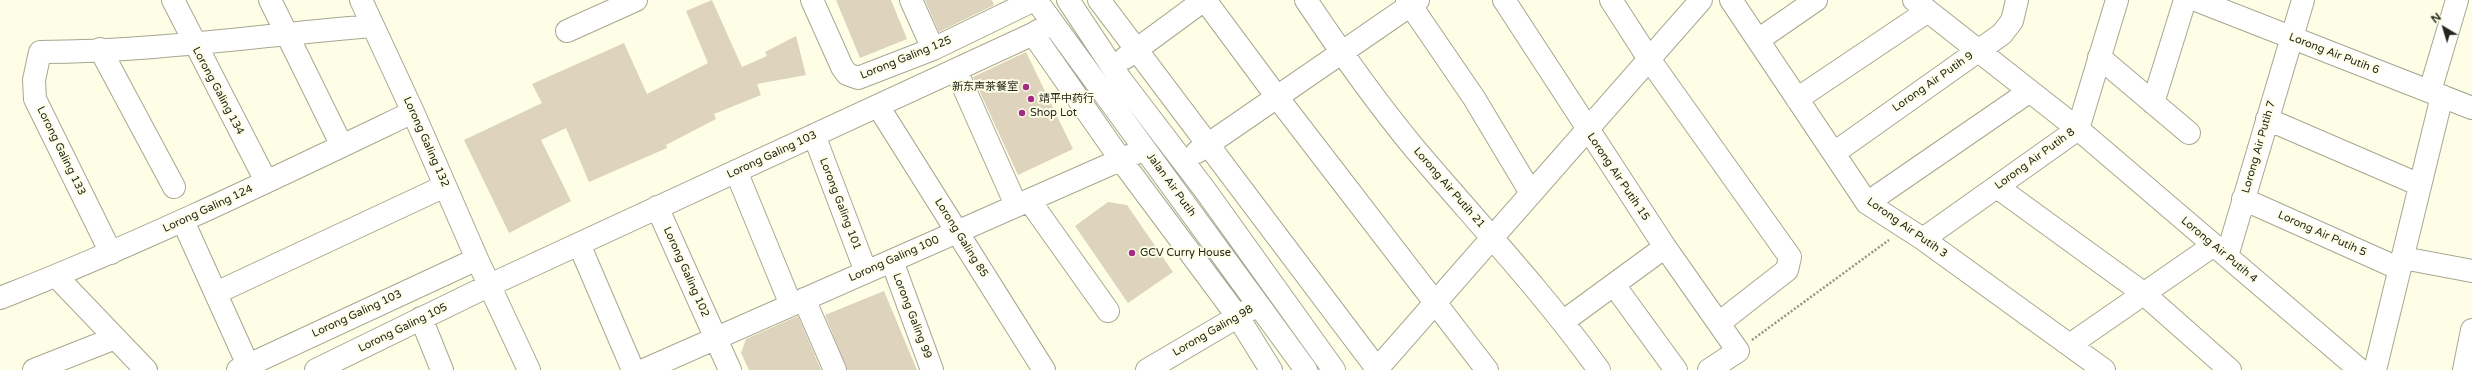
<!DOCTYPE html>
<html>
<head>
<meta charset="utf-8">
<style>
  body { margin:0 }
  #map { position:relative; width:2472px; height:370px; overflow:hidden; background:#fdfee5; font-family:"Varela Round",sans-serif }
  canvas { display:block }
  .north { position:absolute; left:2424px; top:8px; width:40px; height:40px; -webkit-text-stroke:3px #fdfee5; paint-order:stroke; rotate:322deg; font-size:11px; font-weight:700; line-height:16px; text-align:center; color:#25261d }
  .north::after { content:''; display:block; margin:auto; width:14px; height:18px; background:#25261d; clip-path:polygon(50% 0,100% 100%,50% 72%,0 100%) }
</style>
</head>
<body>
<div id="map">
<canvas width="2472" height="370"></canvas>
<div class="north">N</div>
</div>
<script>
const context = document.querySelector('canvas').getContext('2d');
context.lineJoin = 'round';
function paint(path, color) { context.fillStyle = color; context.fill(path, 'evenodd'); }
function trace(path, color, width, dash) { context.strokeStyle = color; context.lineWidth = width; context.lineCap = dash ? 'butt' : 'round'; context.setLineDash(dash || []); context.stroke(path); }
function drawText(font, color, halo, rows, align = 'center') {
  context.font = font + ' "Varela Round","Noto Sans SC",sans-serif'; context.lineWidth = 4; context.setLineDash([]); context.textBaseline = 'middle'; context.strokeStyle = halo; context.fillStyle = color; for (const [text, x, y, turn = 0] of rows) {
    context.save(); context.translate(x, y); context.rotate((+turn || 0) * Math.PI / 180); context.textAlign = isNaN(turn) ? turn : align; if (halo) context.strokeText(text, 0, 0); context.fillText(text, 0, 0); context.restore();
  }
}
paint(new Path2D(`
  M712,0L742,67L767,56L765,52L796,36L806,75L757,84L761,95L714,114L716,119L666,145L667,148L589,182L566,128L541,140L571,201L509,233L464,140L542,103L532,84L624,43L647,94L708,63L686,11Z
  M836,0H891L907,39L860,58Z
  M925,0H992L994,5L939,32Z
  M1026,52L1073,149L1018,175L973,77Z
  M1108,202L1127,205L1173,272L1128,303L1075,226Z
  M884,291L917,370H847L825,315Z
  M798,316L821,370H749L741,353L746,339Z`), '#ded3bd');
const minor = new Path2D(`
  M173,0L266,181
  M270,0L342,146
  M361,0L413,112L477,259L529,370
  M812,0L842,67L847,74L858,78L933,49L1034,0
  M911,0L933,49
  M1036,0L1306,370
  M1068,0L1121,80L1205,190L1334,370
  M1099,0L1378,370
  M1205,0L1277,97L1487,370
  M1306,0C1340,51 1376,102 1415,149C1477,222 1543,292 1599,370
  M1407,0L1474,98L1531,193
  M1504,0L1665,247L1738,351L1709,370
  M1611,0L1649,59L1790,257L1787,270L1719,323
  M1731,0L1867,203L1923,239L2104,370
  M1914,0L2078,129L2360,370
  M2196,0L2472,108
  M567,31L636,0
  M1033,34L1121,160L1238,317L1271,370
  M1758,40L1816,0
  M100,49L174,187
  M2099,57L2189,133
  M1125,58L1204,0
  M956,70L1016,205
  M2430,91L2457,0
  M1797,99L1928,11
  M2153,103L2185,0
  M878,106L1044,370
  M2267,119L2420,185
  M814,135L866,272
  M1197,152L1418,0
  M1834,153L2002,34L2012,21L2017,0
  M736,171L791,305
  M1997,187L2143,293L2230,370
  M2243,199L2400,269
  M1029,200L1108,311
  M1867,203L2030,91
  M657,207L730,370
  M183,221L248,365
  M1923,239L2078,129L2117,0
  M579,244L633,370
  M111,253L35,99L34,80L40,52C151,52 262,35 372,26
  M2227,256L2303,0
  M2403,258L2472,271
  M892,261L932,370
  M56,276L146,370
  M1614,285L1676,370
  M216,293L445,186
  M0,298C141,243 277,177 413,112
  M804,299L835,370
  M421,318L442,370
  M1564,321L1665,247
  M2071,344L2214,245
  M1377,369L1701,0
  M34,370L115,338
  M238,370L477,259
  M316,370L490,285L1033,34L1052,23
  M644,370L1145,149
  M1147,370L1249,310
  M2375,370L2442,96
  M2464,370L2472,330`);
trace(minor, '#a7a791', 24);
trace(new Path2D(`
  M1752,340L1889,240`), '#949583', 2.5, [2, 2]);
trace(minor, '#fff', 22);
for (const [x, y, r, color] of [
  [1026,87,4,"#a32c84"],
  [1031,99,4,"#a32c84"],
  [1022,113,4,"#a32c84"],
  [1132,253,4,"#a32c84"]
]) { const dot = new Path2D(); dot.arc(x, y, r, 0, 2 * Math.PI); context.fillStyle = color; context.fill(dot); trace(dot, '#fdfee5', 1.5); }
drawText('11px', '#25261d', '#fdfee5', [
  ["Lorong Air Putih 6",2334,54,21],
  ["Lorong Galing 125",906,58,-22],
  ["Lorong Air Putih 9",1933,82,-35],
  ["Lorong Galing 134",218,91,62],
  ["Lorong Galing 132",426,142,66],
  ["Lorong Air Putih 7",2259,147,-74],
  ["Lorong Galing 133",61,151,64],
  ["Lorong Galing 103",772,155,-25],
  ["Lorong Air Putih 8",2035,159,-36],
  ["Lorong Air Putih 15",1618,177,56],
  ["Jalan Air Putih",1171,185,54],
  ["Lorong Air Putih 21",1449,188,49],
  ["Lorong Galing 101",840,204,69],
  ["Lorong Galing 124",208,209,-25],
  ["Lorong Air Putih 3",1907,228,35],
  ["Lorong Air Putih 5",2322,234,24],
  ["Lorong Galing 85",961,238,58],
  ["Lorong Air Putih 4",2219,250,40],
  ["Lorong Galing 100",894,259,-24],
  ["Lorong Galing 102",686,272,66],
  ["Lorong Galing 103",357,314,-25],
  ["Lorong Galing 99",912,316,69],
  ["Lorong Galing 105",403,328,-26],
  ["Lorong Galing 98",1213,331,-30]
]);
drawText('11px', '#25261d', '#fdfee5', [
  ["新东声茶餐室",1018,87,"right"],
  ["靖平中药行",1039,99],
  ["Shop Lot",1030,113],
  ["GCV Curry House",1140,253]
], 'left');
</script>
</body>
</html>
